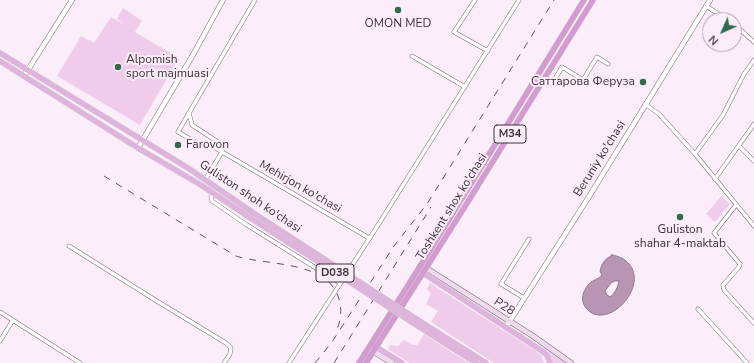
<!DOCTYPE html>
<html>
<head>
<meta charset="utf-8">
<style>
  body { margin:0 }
  #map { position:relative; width:754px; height:363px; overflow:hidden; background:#fcedfa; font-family:"Nunito Sans",sans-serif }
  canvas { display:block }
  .north { position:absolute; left:702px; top:12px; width:40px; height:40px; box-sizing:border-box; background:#fcedfa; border:1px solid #aea3ad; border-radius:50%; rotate:225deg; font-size:11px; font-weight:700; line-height:16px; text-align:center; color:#3a3439 }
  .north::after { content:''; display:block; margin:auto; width:14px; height:18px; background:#316950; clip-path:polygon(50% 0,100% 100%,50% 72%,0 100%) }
</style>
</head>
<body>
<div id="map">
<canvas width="754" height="363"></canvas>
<div class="north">N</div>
</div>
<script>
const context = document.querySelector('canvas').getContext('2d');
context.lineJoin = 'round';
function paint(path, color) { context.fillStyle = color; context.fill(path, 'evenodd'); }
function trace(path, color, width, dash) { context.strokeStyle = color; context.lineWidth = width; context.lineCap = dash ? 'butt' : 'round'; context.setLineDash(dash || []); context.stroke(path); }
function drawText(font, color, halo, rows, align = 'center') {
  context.font = font + ' "Nunito Sans",sans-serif'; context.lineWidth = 4; context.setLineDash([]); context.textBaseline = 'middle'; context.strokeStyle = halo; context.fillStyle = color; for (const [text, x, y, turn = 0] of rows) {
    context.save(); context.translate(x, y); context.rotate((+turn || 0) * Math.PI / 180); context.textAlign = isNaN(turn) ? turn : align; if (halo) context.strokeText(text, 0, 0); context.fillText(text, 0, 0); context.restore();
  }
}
paint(new Path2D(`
  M123,8L142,21L135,32L179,58L140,125L57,76L81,36L94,43L111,17L125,25L117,19Z
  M721,196L730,204L715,222L706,214Z
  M430,283L537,352L541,355L544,363H494L431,322L438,311L426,304L431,294L427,289Z
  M424,334L469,363H409L388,349L390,345L398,346L404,340L413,345H417Z
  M546,348L567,363H553L549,351Z`), '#efcdea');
const water = new Path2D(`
  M612,255C619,256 625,259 630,265C648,290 605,332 586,308C581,302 582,294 586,288C591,279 597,281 602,275L600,271C602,263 604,260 612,255ZM615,281H619C618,286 615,294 610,297L607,295L605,291L611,283Z`);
paint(water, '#b795b3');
trace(water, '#92788e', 1);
const minor = new Path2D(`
  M475,0L454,32L488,51
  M706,6L728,20
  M734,24L754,42
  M412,56L465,87
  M544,80L552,84L562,67L583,80L597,57L608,64
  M645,104L659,114L695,154L754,226
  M189,113L178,132L199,144L212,146L369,238
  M739,146L754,161
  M695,154L723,115L744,74L754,60
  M715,179L754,124
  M205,180L222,152L224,146L192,125L189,113L255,0
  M216,195H213L211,197L212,201L247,225L340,283
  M736,205L714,233L740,264L739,267L723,285L724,290L754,323
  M69,246L160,303L226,343L231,348L230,354L224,363
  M524,298L501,284L529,239
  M698,309L747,363
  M0,312L80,363
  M0,341L13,320
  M289,363L380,222L519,0`);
const tertiary = new Path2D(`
  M26,73L72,0
  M138,148L194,53L223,0
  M506,327L590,195L710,0`);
const secondary = new Path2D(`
  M426,268L533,336L571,363
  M371,350L392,363`);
const primary = new Path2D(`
  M0,53L188,168L255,214
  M0,61L138,148L201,185L252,219
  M423,273L542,351L547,355L550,363
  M421,322L486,363
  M418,326L476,363
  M373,345L402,363`);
const trunk = new Path2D(`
  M359,363L429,252L584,0
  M366,363L464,208L593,0`);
trace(minor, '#786b76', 4.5);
trace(tertiary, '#786b76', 5.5);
trace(secondary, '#786b76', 6);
trace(primary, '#d8d6d7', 6);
trace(trunk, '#d8d6d7', 6);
trace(minor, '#fff', 3.5);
trace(tertiary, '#fff', 4.5);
trace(secondary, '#eedaec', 5);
trace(primary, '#deb5da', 5.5);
trace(trunk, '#d39cce', 5.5);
trace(new Path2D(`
  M104,176L236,256C267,266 328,260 339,299C342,309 341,320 337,329
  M315,363L332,342L394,246L427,204L554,0
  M334,363L431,207`), '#5d565c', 1, [7, 7]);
const primaryBridge = new Path2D(`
  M255,214L421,322
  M252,219L418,326`);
trace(primaryBridge, '#d8d6d7', 6, []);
trace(primaryBridge, '#deb5da', 5.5);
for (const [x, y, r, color] of [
  [398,10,4,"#316950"],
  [118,67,4,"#316950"],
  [643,82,4,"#316950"],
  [178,145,4,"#316950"],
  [680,217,4,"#316950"]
]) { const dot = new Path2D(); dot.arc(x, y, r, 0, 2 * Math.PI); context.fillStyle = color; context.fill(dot); trace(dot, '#fcedfa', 1.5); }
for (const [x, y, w] of [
  [510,134,32],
  [335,273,38]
]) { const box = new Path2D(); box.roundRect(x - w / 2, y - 9, w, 18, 3); context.fillStyle = '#fcedfa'; context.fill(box); trace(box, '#3a3439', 1); }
drawText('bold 11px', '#3a3439', null, [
  ["M34",510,134],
  ["D038",335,273]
]);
drawText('12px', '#3a3439', '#fcedfa', [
  ["OMON MED",398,24],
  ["Alpomish",126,60,"left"],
  ["sport majmuasi",126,74,"left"],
  ["Саттарова Феруза",635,82,"right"],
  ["Farovon",186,145,"left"],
  ["Guliston",680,230],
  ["shahar 4-maktab",680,244]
]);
drawText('12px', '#3a3439', '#fcedfa', [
  ["Beruniy ko'chasi",600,159,-58],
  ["Mehirjon ko'chasi",300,187,30],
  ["Guliston shoh ko'chasi",250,197,34],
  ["Toshkent shox ko'chasi",452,207,-58],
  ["Р28",504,307,32]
]);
</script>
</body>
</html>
